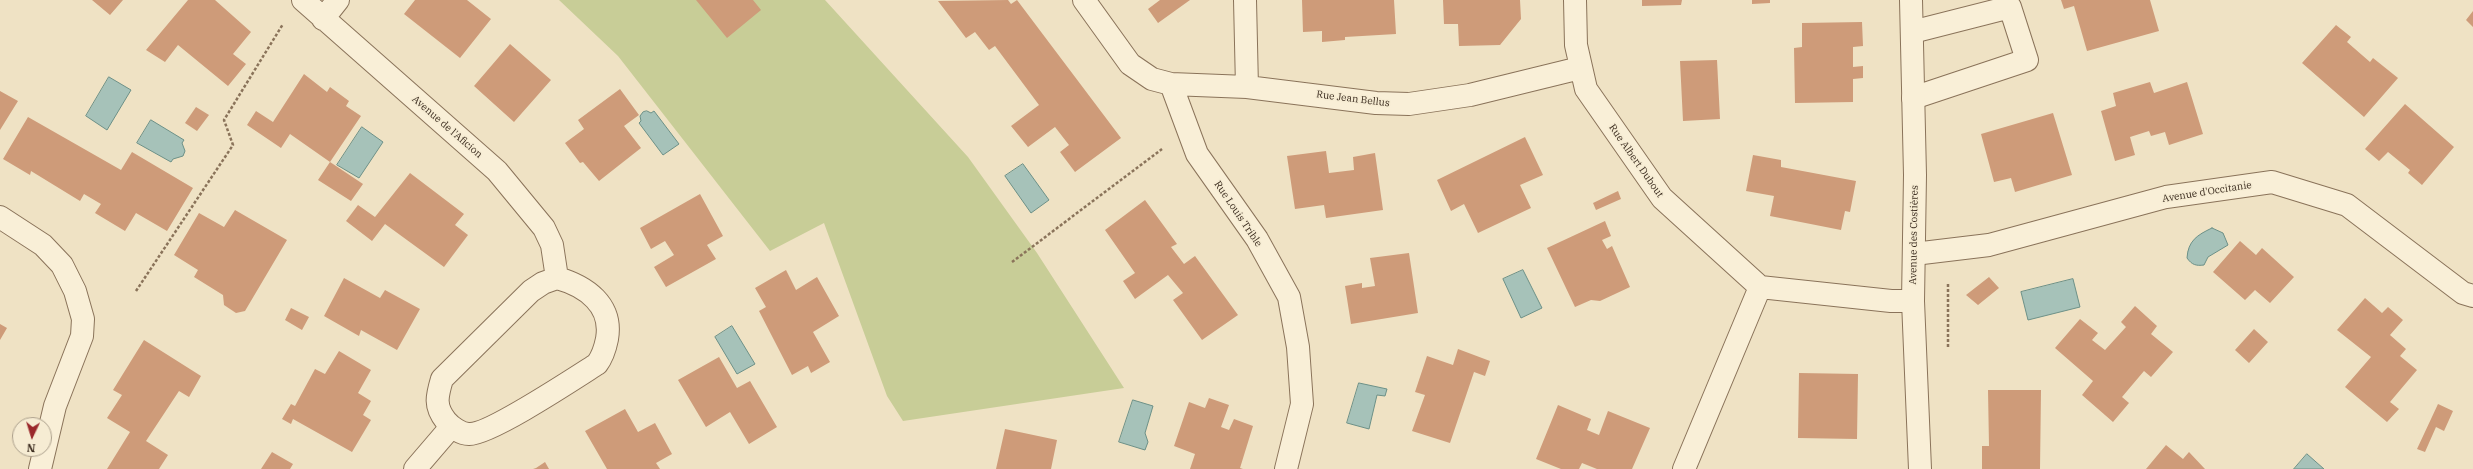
<!DOCTYPE html>
<html>
<head>
<meta charset="utf-8">
<style>
  body { margin:0 }
  #map { position:relative; width:2473px; height:469px; overflow:hidden; background:#efe2c4; font-family:"IBM Plex Serif",serif }
  canvas { display:block }
  .north { position:absolute; left:12px; top:417px; width:40px; height:40px; box-sizing:border-box; background:#f6ecd3; border:1px solid #ab9f8b; border-radius:50%; rotate:184deg; font-size:11px; font-weight:700; line-height:16px; text-align:center; color:#3a2b1e }
  .north::after { content:''; display:block; margin:auto; width:14px; height:18px; background:#9a282b; clip-path:polygon(50% 0,100% 100%,50% 72%,0 100%) }
</style>
</head>
<body>
<div id="map">
<canvas width="2473" height="469"></canvas>
<div class="north">N</div>
</div>
<script>
const context = document.querySelector('canvas').getContext('2d');
context.lineJoin = 'round';
function paint(path, color) { context.fillStyle = color; context.fill(path, 'evenodd'); }
function trace(path, color, width, dash) { context.strokeStyle = color; context.lineWidth = width; context.lineCap = dash ? 'butt' : 'round'; context.setLineDash(dash || []); context.stroke(path); }
function drawText(font, color, halo, rows, align = 'center') {
  context.font = font + ' "IBM Plex Serif",serif'; context.lineWidth = 3; context.setLineDash([]); context.textBaseline = 'middle'; context.strokeStyle = halo; context.fillStyle = color; for (const [text, x, y, turn = 0] of rows) {
    context.save(); context.translate(x, y); context.rotate((+turn || 0) * Math.PI / 180); context.textAlign = isNaN(turn) ? turn : align; if (halo) context.strokeText(text, 0, 0); context.fillText(text, 0, 0); context.restore();
  }
}
paint(new Path2D(`
  M559,0H825L968,157L1037,253L1124,388L903,421L887,396L824,223L770,251L618,56Z`), '#c8cd97');
const water = new Path2D(`
  M109,77L131,90L107,130L86,116Z
  M647,111L651,113L654,111L679,144L663,155L639,123L641,121L640,116L643,112Z
  M151,120L184,140L182,143L185,151L183,156L173,159L171,162L137,143Z
  M362,127L383,142L359,178L337,165Z
  M1023,164L1049,200L1031,213L1005,176Z
  M2212,228L2223,233L2228,245L2208,257L2204,265C2196,266 2192,265 2187,258C2188,241 2197,235 2212,228Z
  M1523,270L1542,308L1521,318L1503,279Z
  M2073,279L2080,307L2028,320L2021,292Z
  M732,326L755,364L737,374L715,337Z
  M1359,383L1387,389L1385,396L1377,395L1369,429L1347,423Z
  M1133,400L1153,406L1145,433L1148,442L1145,450L1119,442Z
  M2307,454L2324,469H2294Z`);
paint(water, '#a6c2b9');
trace(water, '#6c9087', 1);
paint(new Path2D(`
  M92,0H123L110,15Z
  M188,0H215L251,32L233,54L246,64L228,86L178,45L165,62L146,50Z
  M415,0H467L491,19L460,58L404,14Z
  M696,0H753L761,10L727,38Z
  M1008,0L1011,4L1017,0L1121,138L1075,172L1060,152L1069,145L1055,127L1028,147L1011,126L1039,105L995,46L989,50L975,32L966,38L938,1Z
  M1160,0H1190L1158,23L1148,9Z
  M1302,0H1394L1396,34L1345,37V40L1322,42V31L1303,32Z
  M1443,0H1520L1521,19L1500,45L1459,46L1458,24H1444Z
  M1642,0H1682L1681,5L1642,6Z
  M1752,0H1770V3L1752,4Z
  M2061,0H2150L2159,31L2087,51L2074,6L2064,9Z
  M2473,11V27L2466,20Z
  M1862,22L1863,46L1853,47V67L1863,66V78L1853,79V102L1795,103L1794,48L1802,47V23Z
  M2336,25L2351,37L2347,42L2370,62L2373,58L2398,78L2364,117L2302,63Z
  M510,44L551,80L514,122L474,86Z
  M1717,60L1720,119L1683,121L1680,61Z
  M304,74L327,92L330,87L349,101L346,106L361,116L330,162L290,134L281,148L247,125L256,111L273,122Z
  M2150,82L2154,93L2187,82L2203,134L2169,145L2165,132L2151,136L2149,131L2130,137L2135,155L2115,161L2101,111L2116,106L2113,93Z
  M620,89L639,115L624,126L641,148L599,181L583,162L580,163L565,143L584,129L578,120Z
  M0,91L18,101L0,130Z
  M2405,104L2454,147L2422,185L2408,173L2410,170L2388,152L2379,161L2365,149Z
  M196,107L209,115L197,131L185,123Z
  M2053,113L2072,175L2015,192L2011,178L1994,182L1981,134Z
  M28,117L121,170L132,152L193,188L167,231L136,213L125,231L95,213L101,204L84,194L80,201L31,171L30,175L3,159Z
  M1525,137L1543,175L1520,185L1531,208L1478,233L1464,204L1451,211L1437,180Z
  M1326,151L1329,173L1354,170L1353,157L1375,153L1383,210L1326,218L1324,205L1295,209L1287,156Z
  M1753,155L1781,160V167L1856,181L1850,212L1845,211L1841,230L1770,216L1774,196L1746,191Z
  M330,162L363,184L351,201L318,180Z
  M410,173L464,214L455,225L468,235L444,267L385,224L372,241L346,221L358,205L375,217Z
  M1618,191L1621,199L1596,210L1593,203Z
  M700,194L723,236L707,245L716,259L666,287L654,267L674,255L665,241L651,249L640,228Z
  M1145,200L1177,244L1171,247L1184,264L1195,256L1238,315L1202,340L1173,300L1183,293L1168,275L1135,299L1123,281L1135,273L1105,230Z
  M235,210L287,240L245,311L236,313L224,305L223,295L194,277L198,270L174,255L199,213L224,227Z
  M1605,221L1611,236L1602,240L1607,249L1612,246L1630,287L1600,301L1591,300L1575,307L1547,248Z
  M2240,241L2256,255L2262,248L2294,277L2270,303L2255,290L2245,300L2213,272Z
  M1409,253L1418,313L1351,324L1345,286L1362,283V288L1375,286L1370,258Z
  M786,270L796,290L817,277L839,316L813,332L830,362L811,373L808,366L792,375L759,311L766,307L755,288Z
  M1989,277L1999,288L1978,305L1966,295Z
  M344,278L380,298L385,290L420,309L397,350L361,330L359,336L324,316Z
  M2365,298L2382,313L2388,307L2403,320L2390,335L2406,349L2400,356L2417,370L2390,402L2399,409L2387,422L2345,387L2371,357L2337,330Z
  M2135,306L2157,326L2151,334L2173,352L2151,377L2144,371L2122,397L2129,403L2113,422L2082,395L2093,381L2055,348L2080,319L2098,333L2092,340L2105,350L2126,327L2121,322Z
  M291,308L309,317L302,330L285,320Z
  M0,324L7,328L0,340Z
  M2254,329L2268,342L2249,363L2235,350Z
  M144,340L201,376L189,397L179,391L146,441L168,455L159,469H107L130,432L107,418L122,395L113,390Z
  M1458,349L1490,361L1485,376L1474,372L1450,443L1412,431L1425,395L1415,392L1427,356L1453,365Z
  M339,351L371,370L358,393L371,401L363,415L371,420L352,452L293,419L291,424L282,419L291,404L295,406L315,369L325,374Z
  M719,357L737,388L750,381L777,427L749,444L730,412L706,427L678,380Z
  M1799,373L1858,374L1857,439L1798,438Z
  M1988,390H2041L2040,469H1982V446H1989Z
  M1209,398L1229,405L1221,427L1229,430L1234,419L1253,426L1240,468L1243,469H1190L1195,454L1174,446L1189,402L1205,408Z
  M2438,404L2453,411L2444,431L2436,427L2425,452L2417,449Z
  M1558,405L1591,419L1587,430L1599,435L1608,411L1650,428L1632,469H1597L1582,463L1579,469H1561L1536,459Z
  M625,409L638,432L655,423L672,454L656,463L660,469H607L585,431Z
  M1005,429L1057,440L1051,469H996Z
  M2166,445L2183,459L2189,452L2205,469H2146Z
  M272,452L293,464L290,469H261Z
  M545,462L549,469H533L536,468Z`), '#ce9b79');
const minor = new Path2D(`
  M303,0L497,171L544,228L552,245L557,278
  M1084,0L1130,64L1152,79L1171,84L1247,87L1376,103L1409,104L1470,95L1580,68
  M1245,0L1247,87
  M1575,0L1576,45L1586,89L1662,198L1760,287L1891,301H1913
  M323,19L338,0
  M1912,32L2010,7L2027,60L1913,98
  M1171,84L1197,154L1257,239L1289,297L1298,347L1302,404L1286,469
  M0,217L43,245L62,265L75,291L83,319L82,336L55,406L40,469
  M1914,254L1989,245L2166,197L2272,182L2347,205L2463,293L2473,296
  M557,278C586,286 613,305 607,339C605,349 603,356 597,364C575,378 489,435 469,434C461,434 451,427 446,421C434,406 437,396 442,379L531,291L543,283Z
  M415,469L451,427
  M1684,469L1760,287`);
const tertiary = new Path2D(`
  M1911,0L1915,175L1913,301L1920,469`);
trace(minor, '#8a735a', 24);
trace(tertiary, '#8a735a', 24);
trace(new Path2D(`
  M1012,262L1162,149
  M136,291L233,145L224,120L283,24
  M1948,347V282`), '#8a735a', 2.5, [3, 2]);
trace(minor, '#f9efd7', 22);
trace(tertiary, '#f9efd7', 22);
drawText('10px', '#3a2b1e', '#f6ecd3', [
  ["Rue Jean Bellus",1353,99,7],
  ["Avenue de l'Aficion",447,127,41],
  ["Rue Albert Dubout",1636,161,55],
  ["Avenue d'Occitanie",2207,192,-9],
  ["Rue Louis Trible",1238,214,56],
  ["Avenue des Costières",1914,235,-89]
]);
</script>
</body>
</html>
